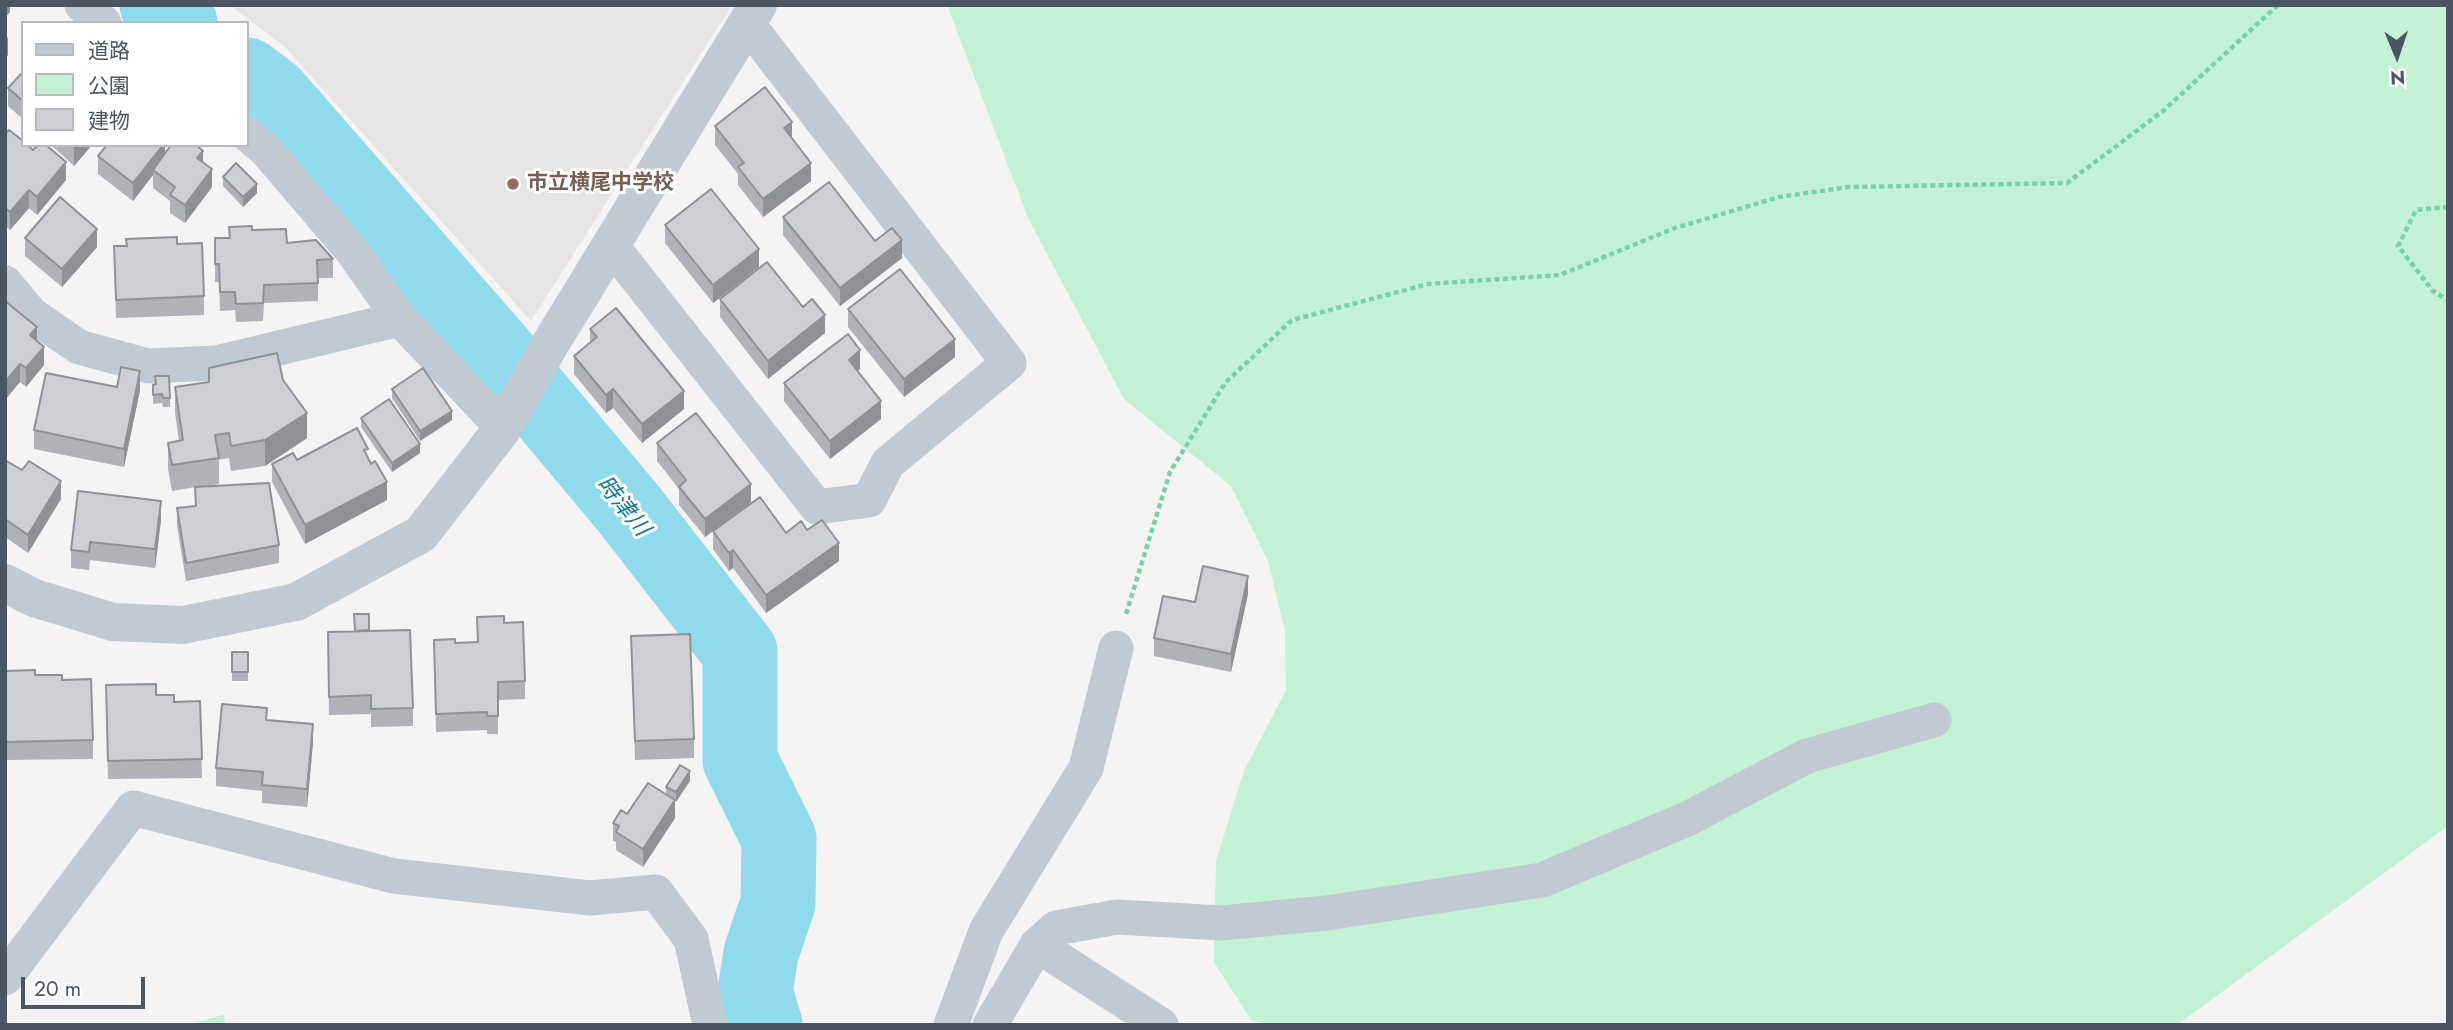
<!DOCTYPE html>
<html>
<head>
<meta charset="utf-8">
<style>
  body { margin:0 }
  #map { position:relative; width:2453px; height:1030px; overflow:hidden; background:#f5f3f3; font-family:Jost,"Noto Sans JP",sans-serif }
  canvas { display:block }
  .frame { position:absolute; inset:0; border:7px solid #4a5661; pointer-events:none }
  .legend { position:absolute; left:21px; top:21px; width:228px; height:126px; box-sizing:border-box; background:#fff; border:2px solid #b7bbc0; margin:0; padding:9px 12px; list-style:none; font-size:21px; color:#4a5661 }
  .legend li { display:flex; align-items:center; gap:14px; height:35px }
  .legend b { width:35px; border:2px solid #b7bbc0 }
  .north { position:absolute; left:2362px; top:21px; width:70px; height:70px; -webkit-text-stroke:5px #fff; paint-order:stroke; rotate:178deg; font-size:19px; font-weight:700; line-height:28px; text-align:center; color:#4a5661 }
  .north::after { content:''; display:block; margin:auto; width:24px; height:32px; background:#4a5661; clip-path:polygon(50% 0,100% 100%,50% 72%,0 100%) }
  .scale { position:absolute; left:21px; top:977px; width:124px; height:32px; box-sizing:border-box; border:4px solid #4a5661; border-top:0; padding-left:9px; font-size:21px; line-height:24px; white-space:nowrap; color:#4a5661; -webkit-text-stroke:5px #fff; paint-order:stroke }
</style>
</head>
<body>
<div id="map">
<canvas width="2453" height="1030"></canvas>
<div class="frame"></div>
<ul class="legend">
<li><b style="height:9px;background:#c1cad2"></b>道路</li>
<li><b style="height:19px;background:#c3f1d5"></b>公園</li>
<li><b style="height:19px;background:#cdcfd5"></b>建物</li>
</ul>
<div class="north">N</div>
<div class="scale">20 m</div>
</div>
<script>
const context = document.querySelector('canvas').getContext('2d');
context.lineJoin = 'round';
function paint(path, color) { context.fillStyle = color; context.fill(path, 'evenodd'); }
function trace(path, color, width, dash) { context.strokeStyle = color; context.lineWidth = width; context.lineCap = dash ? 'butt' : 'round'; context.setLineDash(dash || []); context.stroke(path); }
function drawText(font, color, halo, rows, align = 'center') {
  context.font = font + ' Jost,"Noto Sans JP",sans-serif'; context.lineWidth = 6; context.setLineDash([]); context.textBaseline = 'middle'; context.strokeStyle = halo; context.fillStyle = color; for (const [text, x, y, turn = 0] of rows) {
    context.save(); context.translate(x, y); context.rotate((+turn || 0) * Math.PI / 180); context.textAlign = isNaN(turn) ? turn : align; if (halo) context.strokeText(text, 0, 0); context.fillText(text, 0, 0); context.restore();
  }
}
paint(new Path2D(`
  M230,5H732L531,321L284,46Z`), '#e6e4e5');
paint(new Path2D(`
  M947,5H2448V826L2177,1025H1272L1251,1020L1214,962L1216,861L1244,771L1286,690L1285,630L1268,561L1231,486L1124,399L1028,218Z
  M224,1015L225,1025H187L223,1015Z`), '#c3f1d5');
trace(new Path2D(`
  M157,5L180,23
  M247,75L272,94L495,349L628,508L740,652V760L779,839L778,903L761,953L755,992L765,1025`), '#90daee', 75);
trace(new Path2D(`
  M2448,207L2416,210L2398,246L2433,291L2448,300
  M1126,614L1170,472L1225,383L1292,320L1428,284L1560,275L1675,228L1779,197L1849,187L2067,183L2163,111L2278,5`), '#7ad0a6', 4.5, [5, 3.5]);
trace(new Path2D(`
  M82,5L104,23
  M247,134L265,149L353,252L400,319L503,428
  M611,245L817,507L869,500L888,463L1009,363L747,23
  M5,283L32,315L79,347L148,366L216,363L400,319
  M1037,945L1056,928L1117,917L1221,923L1327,913L1542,880L1687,819L1807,756L1934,720
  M5,978L133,808L394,876L590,898L656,892L691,939L710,1025
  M951,1025L986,931L1086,768L1116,648
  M990,1025L1037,945L1161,1025`), '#c1cad2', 35);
trace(new Path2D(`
  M5,583L34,598L113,622L183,625L296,602L421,534L503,428L549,346L758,5`), '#c1cad2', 38);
paint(new Path2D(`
  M23,72V119L8,106V88Z
  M715,126L792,138L811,181L763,217L738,185V174L715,145Z
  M5,134L66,180L37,215L29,208L10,230L5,226Z
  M51,145H92L74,166Z
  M165,145V154L203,162L212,187L185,223L170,213V201L153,188V175L133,201L98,174V156Z
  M223,177L257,193L243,207L223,186Z
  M783,217L902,258L840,306L783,235Z
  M665,225L759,267L713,303L665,243Z
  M252,230L333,259V278H318V301L264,303L263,321L236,322L235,310L220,311L219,282H215V238H229Z
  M25,238L97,247L62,287L25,256Z
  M126,239L177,244L204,296V315L116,318L114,246H126Z
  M720,299L803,307L825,333L768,379L720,317Z
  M5,301L37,341L44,365L26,387L20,382Z
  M848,309L955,357L904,397L848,327Z
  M590,329L684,409L642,443L613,408L606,413L574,374V356L590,343Z
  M860,369L858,371L881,419L830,459L784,401V383Z
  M283,380L307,438L265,466L231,471L229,458L219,460V484L198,487L279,545V563L186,581L177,526V508L195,506V487L172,491L168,469V443L179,441L175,413V387Z
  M153,385L170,398V407H163L162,403L153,404Z
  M392,389L452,420L420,441L392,398Z
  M140,390L124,467L34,449V430Z
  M361,418L420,453L392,472L361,427Z
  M657,443L751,502L705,537L679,505V489L657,461Z
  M368,457L387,500L305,544L272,482V464L297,460Z
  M5,460L61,499L28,553L5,537Z
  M78,491L161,520L155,568L90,560L89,570L71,568V550Z
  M807,530L839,561L766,613L733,568L729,571L713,549V531L786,533Z
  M1248,594L1231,672L1154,656V638L1195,602Z
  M477,617L504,623L525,681V699L498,700V734H487V730L436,732L434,658L477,642Z
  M369,631L413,708V726L371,727V714L329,715L328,650Z
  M631,636L694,739V758L635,760Z
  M232,652H248V681H232Z
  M5,671L62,680L93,740V759L5,760Z
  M156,695L174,702L200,701L202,778L108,779L106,703Z
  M267,721L313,743L307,807L262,803V791L216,786V768Z
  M690,781L675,801V818L643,867L616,850V842L613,841V823L666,794V787Z`), '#b0b2b7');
paint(new Path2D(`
  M5,5H10V12L5,18Z
  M8,37V55L5,60V41Z
  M792,122V140L784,128Z
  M76,145H92L74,166V147Z
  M163,145H165V160L153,170V175L133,201V183Z
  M203,151V169L197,158Z
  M66,162V180L37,215V197Z
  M811,163V181L763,217V199Z
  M212,169V187L185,223V205Z
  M257,184V193L243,207V197Z
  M29,190V208L10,230V212Z
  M97,229V247L62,287V269Z
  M902,240V258L840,306V288Z
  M759,249V267L713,303V285Z
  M825,315V333L768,379V361Z
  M37,327V345L30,335Z
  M955,339V357L904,397V379Z
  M44,347V365L26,387V368Z
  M860,350V369L849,378V360Z
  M20,364V382L5,400V382Z
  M140,371V390L124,467V449Z
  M613,389V408L606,413V395Z
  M684,391V409L642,443V424Z
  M881,401V419L830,459V441Z
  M452,411V420L420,441V431Z
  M307,413V438L265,466V440Z
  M420,444V453L392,472V463Z
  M61,481V499L28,553V535Z
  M387,482V500L305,544V525Z
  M751,484V502L705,537V519Z
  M161,501V520L155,568V549Z
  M839,543V561L766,613V595Z
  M733,550V568L729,571V553Z
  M1248,576V594L1231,672V654Z
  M313,724V743L307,807V789Z
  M690,771V781L676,802V792Z
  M675,800V818L643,867V849Z`), '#909195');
const building = new Path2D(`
  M23,72V101L8,88Z
  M765,87L792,122L784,128L811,163L763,199L738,167L744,163L715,126Z
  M9,130L23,141V145H27L33,150L38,145H46L66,162L37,197L29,190L10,212L5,208V134Z
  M107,145H163L133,183L98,156Z
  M171,145H196L203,151L197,158L212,169L185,205L170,195L175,187L153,170Z
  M236,163L257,184L243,197L223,177Z
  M829,182L875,241L892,228L902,240L840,288L783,217Z
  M711,189L759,249L713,285L665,225Z
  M60,197L97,229L62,269L25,238Z
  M252,226V230L286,229L287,243L316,240L333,259L317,260L318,283L264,285L263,303L236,304L235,292H220L219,264H215V238H230L229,227Z
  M177,237V244L202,243L204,296L116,300L114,246H127L126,239Z
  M767,262L803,307L812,299L825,315L768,361L720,299Z
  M900,269L955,339L904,379L848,309Z
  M5,301L37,327L30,335L44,347L26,368L20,364L5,382Z
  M616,308L684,391L642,424L613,389L606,395L574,356L597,337L590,329Z
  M848,334L860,350L849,360L881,401L830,441L784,383Z
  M277,353L283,380L307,413L265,440L231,446L229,433L215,435L219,458L172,465L168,443L183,440L175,387L209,382V368Z
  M121,367L140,371L124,449L34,430L46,373L117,387Z
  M423,368L452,411L420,431L392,389Z
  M155,376H169L170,398H163L162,394L153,395V385L156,384Z
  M389,399L420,444L392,463L361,418Z
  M696,413L751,484L705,519L679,487L686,480L657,443Z
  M357,428L368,449L364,450L371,464L375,461L387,482L305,525L272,464L293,453L297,460Z
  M5,460L22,470L29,461L61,481L28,535L5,519Z
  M269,483L279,545L186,563L177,508L196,506L195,487Z
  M78,491L161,501L155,549L90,542L89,552L71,550Z
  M760,497L786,533L801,521L807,530L822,520L839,543L766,595L733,550L729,553L713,531Z
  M1203,566L1248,576L1231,654L1154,638L1163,596L1195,602Z
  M354,614H369V630L355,631Z
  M504,616V623L523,622L525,681L498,682V716H487V712L436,714L434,640L455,639V643L478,642L477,617Z
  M410,630L413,708L371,709V695L329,697L328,632Z
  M690,634L694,739L635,741L631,636Z
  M232,652H248V672H232Z
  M35,670V675H62V680L91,679L93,740L5,742V671Z
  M156,684V695H174V702L200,701L202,759L108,761L106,685Z
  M222,704L267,708L266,720L313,724L307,789L262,785L263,772L216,768Z
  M680,765L690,771L676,792L666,787Z
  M648,783L675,800L643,849L616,832L619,826L613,823L621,810L627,814Z`);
paint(building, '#cdcfd5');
trace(building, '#909195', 2);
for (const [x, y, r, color] of [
  [513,184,7,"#8d6e63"]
]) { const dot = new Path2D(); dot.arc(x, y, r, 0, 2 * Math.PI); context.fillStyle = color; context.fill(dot); trace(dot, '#fff', 2.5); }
drawText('bold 21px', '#785e54', '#fff', [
  ["市立横尾中学校",527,184]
], 'left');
drawText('italic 23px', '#0c7c9b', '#fff', [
  ["時津川",622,507,51]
]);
</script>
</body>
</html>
